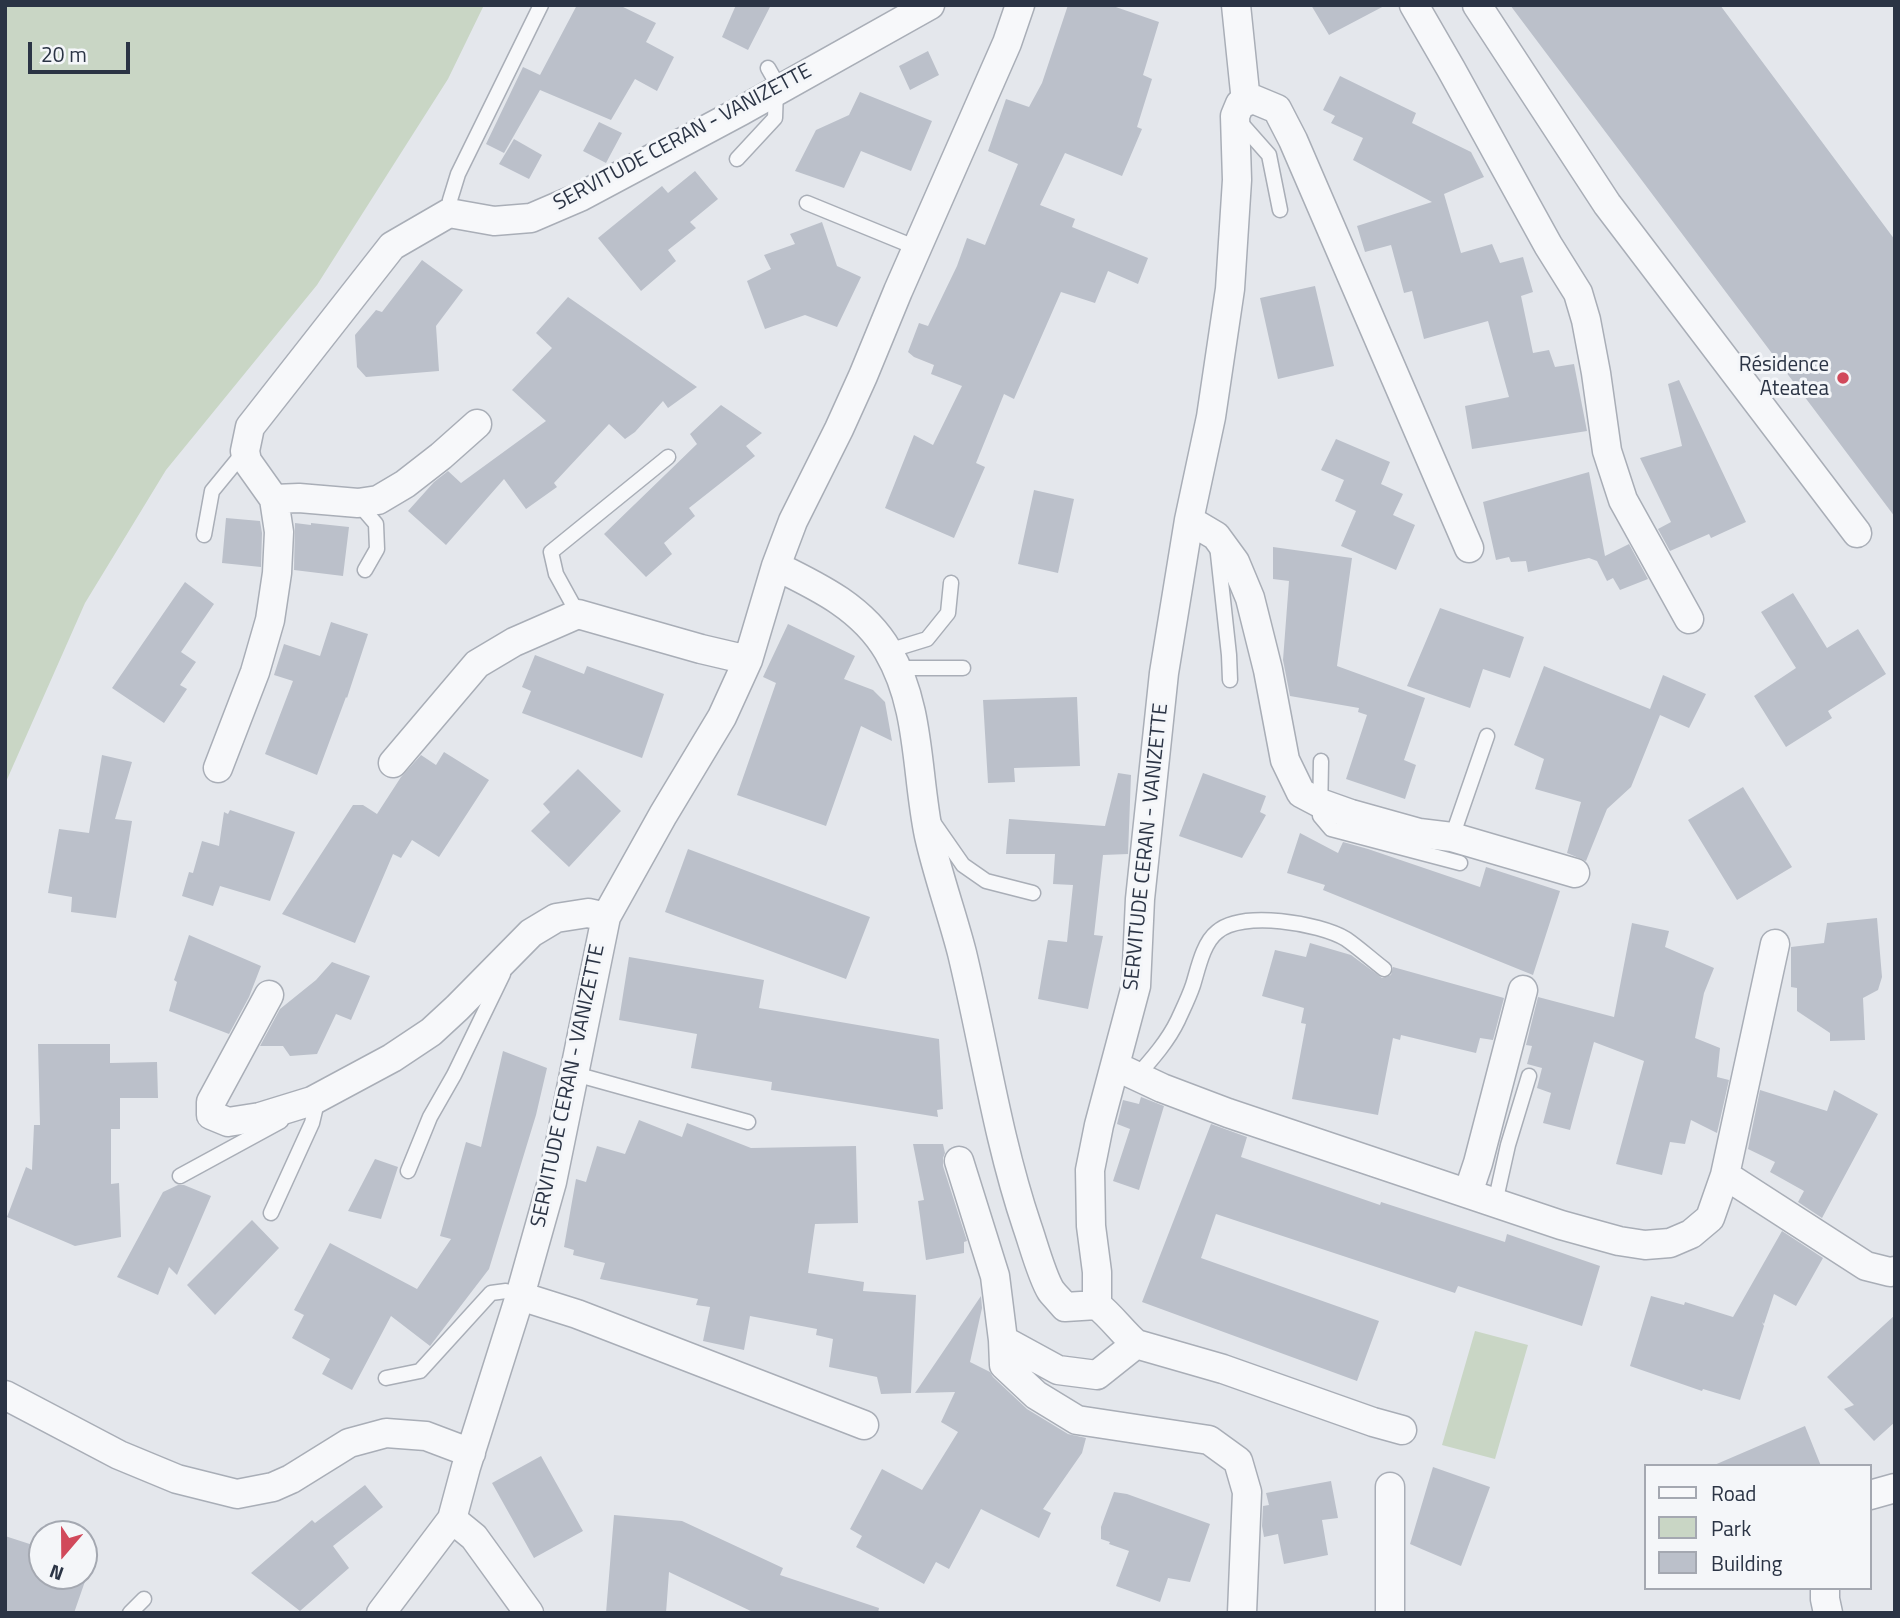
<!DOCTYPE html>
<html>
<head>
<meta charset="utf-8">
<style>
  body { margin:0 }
  #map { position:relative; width:1900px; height:1618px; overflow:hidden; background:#e4e7ec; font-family:"Titillium Web",sans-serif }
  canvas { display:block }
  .frame { position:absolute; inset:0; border:7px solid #2b3445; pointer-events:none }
  .legend { position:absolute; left:1644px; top:1464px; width:228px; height:126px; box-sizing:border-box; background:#f4f6f9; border:2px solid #a4a8b1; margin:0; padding:9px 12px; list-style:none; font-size:21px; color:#2b3445 }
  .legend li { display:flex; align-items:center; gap:14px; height:35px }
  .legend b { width:35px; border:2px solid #a4a8b1 }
  .north { position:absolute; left:28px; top:1520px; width:70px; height:70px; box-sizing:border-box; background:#f4f6f9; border:2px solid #a4a8b1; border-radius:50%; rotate:200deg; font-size:19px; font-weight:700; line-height:28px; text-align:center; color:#2b3445 }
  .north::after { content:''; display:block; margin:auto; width:24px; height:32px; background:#d1495b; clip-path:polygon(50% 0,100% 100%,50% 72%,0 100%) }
  .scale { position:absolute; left:28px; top:42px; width:102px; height:32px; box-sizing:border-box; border:4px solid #2b3445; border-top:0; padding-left:9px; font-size:21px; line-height:24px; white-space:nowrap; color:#2b3445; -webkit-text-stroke:5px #f4f6f9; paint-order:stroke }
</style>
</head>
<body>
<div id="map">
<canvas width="1900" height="1618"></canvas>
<div class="frame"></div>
<ul class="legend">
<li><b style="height:9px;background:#f7f8fa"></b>Road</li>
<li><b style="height:19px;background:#c9d6c5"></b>Park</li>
<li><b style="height:19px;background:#bbc0ca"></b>Building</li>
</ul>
<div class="north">N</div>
<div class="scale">20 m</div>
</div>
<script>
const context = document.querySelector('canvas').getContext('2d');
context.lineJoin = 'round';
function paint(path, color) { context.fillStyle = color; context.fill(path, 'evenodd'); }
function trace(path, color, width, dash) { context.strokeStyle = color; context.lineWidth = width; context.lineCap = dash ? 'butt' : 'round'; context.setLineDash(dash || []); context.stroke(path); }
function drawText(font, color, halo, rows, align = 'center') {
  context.font = font + ' "Titillium Web",sans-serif'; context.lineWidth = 6; context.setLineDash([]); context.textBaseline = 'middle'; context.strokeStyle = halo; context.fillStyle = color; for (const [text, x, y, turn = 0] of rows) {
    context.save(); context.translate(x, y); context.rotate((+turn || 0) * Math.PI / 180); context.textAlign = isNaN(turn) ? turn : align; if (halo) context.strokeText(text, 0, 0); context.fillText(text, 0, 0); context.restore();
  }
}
paint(new Path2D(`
  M5,5H484L448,79L317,285L166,470L85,603L5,784Z
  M1475,1331L1528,1345L1495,1459L1442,1445Z`), '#c9d6c5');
paint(new Path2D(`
  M577,5H619L656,23L646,42L674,57L657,91L635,79L611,120L540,90L504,153L486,144L523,67L540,75Z
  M736,5H771L748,50L722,37Z
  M1068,5H1110L1159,22L1143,75L1152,79L1137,127L1142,129L1122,176L1065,153L1040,205L1075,219L1072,227L1148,258L1138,284L1108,271L1095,303L1061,292L1014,399L1004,394L976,463L985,467L954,538L885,508L914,435L933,445L962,386L931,374L934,365L914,357L908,352L919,323L928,326L957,266L967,238L985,245L1018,164L988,151L1006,99L1029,107L1042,83Z
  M1311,5H1386L1329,35Z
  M1510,5H1720L1895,240V517Z
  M928,51L939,75L910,90L899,66Z
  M1340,76L1416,113L1412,123L1471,152L1484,177L1444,194L1461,253L1492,244L1500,263L1523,257L1533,292L1521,296L1533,353L1549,350L1555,367L1574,364L1587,431L1472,449L1465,406L1509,397L1488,321L1424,339L1412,291L1404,293L1391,245L1365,252L1357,226L1432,202L1353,160L1363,138L1331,123L1335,116L1323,110Z
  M860,92L932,121L911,171L861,151L844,188L795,171L816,130L849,115Z
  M599,122L622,133L606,163L583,151Z
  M514,139L542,155L529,179L499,164Z
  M695,171L718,199L690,222L696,228L668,250L676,261L641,291L598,238L662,186L668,193Z
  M822,222L837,266L861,277L837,327L805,315L765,329L747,281L771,269L764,255L795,244L790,234Z
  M422,260L463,290L436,326L439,371L366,377L357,367L355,335L376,310L382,312Z
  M1315,286L1334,366L1278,379L1260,298Z
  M568,297L697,387L668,408L663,401L635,432L625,439L609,424L554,483L557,487L526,509L504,479L446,545L408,511L434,482L448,471L461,483L546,421L512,390L552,348L536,333Z
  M1679,380L1746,522L1711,538L1709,534L1670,551L1658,529L1671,522L1640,458L1682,446L1668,384Z
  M721,405L762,433L746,446L755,456L689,508L695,516L664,543L672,554L646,577L604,534L697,444L690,434Z
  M1336,439L1390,462L1381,484L1403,494L1393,515L1415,525L1396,570L1341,546L1356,511L1335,501L1344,480L1321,470Z
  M1589,472L1605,556L1629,544L1648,579L1620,590L1613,578L1607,581L1597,561L1589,558L1528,572L1526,561L1511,562L1509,557L1496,560L1483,502Z
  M1034,490L1074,499L1058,573L1018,564Z
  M226,518L260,521L262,533L261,567L222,563Z
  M295,523L311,525V523L349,527L343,576L294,570Z
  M1273,547L1352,558L1337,666L1425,698L1404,760L1416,765L1405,799L1346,779L1367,715L1358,712L1359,708L1290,696L1283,660L1289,581L1273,579Z
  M185,582L214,604L181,652L196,662L180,685L187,689L164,723L112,688Z
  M1793,593L1827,648L1858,629L1886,674L1828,711L1832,718L1786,747L1754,696L1796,668L1761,612Z
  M1440,608L1524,637L1510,678L1483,669L1470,708L1407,686Z
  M331,622L368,634L347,698L346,697L317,775L265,754L293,681L274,675L284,644L320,656Z
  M788,624L855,656L844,679L873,690L885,702L892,741L861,726L826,826L737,795L776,683L763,677Z
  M535,655L584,674L587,666L664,694L642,758L522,713L531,691L522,687Z
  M1544,666L1650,709L1663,675L1706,694L1689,728L1660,715L1631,787L1607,809L1586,861L1567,853L1581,802L1535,789L1544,759L1514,745Z
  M1077,697L1080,766L1014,768L1015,782L988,783L983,700Z
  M444,752L489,780L439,857L412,840L401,858L393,854L355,943L282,914L353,805H363L377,814L401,777L421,755L436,765Z
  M102,755L132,762L115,819L132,821L116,918L71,912L72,897L48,893L59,829L89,833Z
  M578,769L621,811L569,867L531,831L550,812L543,804Z
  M1118,773L1131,775L1128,854L1103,855L1094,935L1103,936L1088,1009L1038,999L1048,940L1067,942L1073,885L1053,884L1055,854H1006L1009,819L1105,826Z
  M1203,773L1266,796L1260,812L1266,815L1242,858L1179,836Z
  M1743,787L1792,867L1737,900L1688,820Z
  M230,810L295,832L270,901L220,886L213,906L182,896L189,872L193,873L202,841L219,846L224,812L228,814Z
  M1300,833L1338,853L1343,842L1368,849L1480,887L1486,867L1560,891L1533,975L1323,890L1325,885L1287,873Z
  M688,849L870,917L846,979L665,912Z
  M1877,918L1882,977L1878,990L1863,998L1865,1040L1830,1041V1033L1797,1011V988L1791,987V947L1824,943L1827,923Z
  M1632,923L1669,931L1665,947L1714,968L1704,993L1695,1038L1720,1048L1717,1077L1729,1080L1717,1133L1691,1120L1685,1144L1670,1142L1662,1175L1616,1164L1644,1061L1594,1042L1570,1130L1543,1123L1551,1093L1537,1088L1542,1068L1527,1064L1532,1046L1526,1045L1538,997L1614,1017Z
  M189,935L261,966L249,997L229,1034L169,1011L177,982L174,980Z
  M1310,943L1351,955L1382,978L1391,975L1393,967L1504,998L1493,1040L1480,1038L1476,1053L1401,1035L1400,1040L1393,1038L1378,1115L1292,1099L1306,1024L1301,1023L1304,1008L1262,996L1275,950L1306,957Z
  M629,957L764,980L759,1008L939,1039L943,1109L937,1110L938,1117L771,1090L772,1082L691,1068L697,1034L619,1020Z
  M332,962L370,976L351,1020L336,1014L317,1054L290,1056L283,1046H260L280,1009L316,980Z
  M38,1044H110V1063L157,1062L158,1098H120V1129H111V1184L119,1183L121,1237L75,1246L7,1217L26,1167L32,1170L34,1125H40Z
  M503,1051L547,1068L536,1115L489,1269L430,1346L391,1316L352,1390L322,1374L330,1359L292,1338L304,1315L294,1310L330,1243L417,1289L451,1239L440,1236L466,1142L481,1147Z
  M1760,1090L1827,1111L1834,1090L1878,1114L1822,1218L1798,1202L1804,1191L1770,1172L1775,1162L1748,1149Z
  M1141,1097L1164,1106L1139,1190L1113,1181L1130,1129L1117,1124L1123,1100L1139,1104Z
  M639,1120L682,1137L687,1123L751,1148L856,1146L858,1223L815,1224L808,1273L864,1282L863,1291L916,1295L911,1393L881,1394L877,1377L829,1367L833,1339L816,1335L817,1329L750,1316L744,1350L703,1341L710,1307L696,1305L698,1299L600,1279L605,1263L573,1255L574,1250L564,1247L576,1179L586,1182L597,1146L625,1154Z
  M1211,1124L1247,1137L1241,1157L1380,1205L1381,1202L1505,1242L1507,1234L1600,1266L1582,1326L1458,1286L1455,1293L1216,1214L1201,1258L1379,1321L1357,1381L1142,1302Z
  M913,1144H943L945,1153L943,1158V1166L967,1241L964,1242V1253L926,1260L918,1201L924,1200Z
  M375,1159L398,1167L381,1219L348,1211Z
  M178,1185H184L211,1196L177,1275L169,1267L158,1295L117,1277L163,1192Z
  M252,1220L279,1248L215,1315L187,1285Z
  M1782,1231L1823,1258L1796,1306L1774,1294L1764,1324L1762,1322L1764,1326L1740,1400L1703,1389L1702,1391L1630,1366L1651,1296L1684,1305L1685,1302L1733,1317Z
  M981,1296L982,1308L970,1362L990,1372L993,1377L1027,1409L1068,1434L1086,1438L1082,1453L1043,1509L1051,1513L1039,1538L981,1509L949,1569L936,1562L924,1584L856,1547L862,1536L850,1529L882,1469L922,1490L958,1432L941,1422L955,1392L915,1393Z
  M1895,1315V1422L1874,1441L1844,1409L1854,1405L1827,1377Z
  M1805,1426L1821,1466H1712Z
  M541,1456L583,1531L534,1558L492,1483Z
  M1433,1467L1490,1487L1461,1566L1410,1544Z
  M1331,1481L1338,1518L1322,1520L1328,1555L1284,1564L1278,1534L1264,1537L1262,1526L1263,1506L1269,1505L1266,1493Z
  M365,1485L383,1507L333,1546L349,1568L300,1611L251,1573L312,1520L315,1523Z
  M1114,1492L1127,1494L1210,1524L1190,1582L1168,1578L1160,1602L1116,1586L1129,1551L1109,1544L1110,1542L1101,1539V1527Z
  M614,1515L682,1521L783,1568L780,1575L879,1608L878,1613H755L669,1572L666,1613H606Z
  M5,1536L42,1548V1576H84V1562L91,1564L74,1613H5Z`), '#bbc0ca');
const lane = new Path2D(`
  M768,68L780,89
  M1238,120L1269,155L1280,210
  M737,159L775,118L776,90
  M807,203L917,248
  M449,213L450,200L458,174L541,5
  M358,503L376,524L377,549L365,570
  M204,535L212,491L244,452
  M1217,545L1229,655L1230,680
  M578,614L556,574L551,552L668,457
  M888,651L927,639L948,613L951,583
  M895,668H963
  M1321,761L1320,816L1331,829L1460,863
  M933,822L963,865L986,881L1033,893
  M1452,837L1487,736
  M575,1074L748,1122
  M1137,1076C1152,1059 1168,1041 1178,1020C1183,1009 1189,997 1193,985C1198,969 1203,943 1217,932C1242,910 1319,923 1346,939C1359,948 1371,959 1384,969
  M408,1171L430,1117L454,1075L503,974
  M180,1176L281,1121
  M1495,1203L1508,1145L1529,1076
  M271,1213L312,1123L318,1098
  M386,1378L420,1371L491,1293L506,1291L520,1296
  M130,1613L144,1599`);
const street = new Path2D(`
  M1236,5L1246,102
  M1414,5L1451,69L1548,245L1578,293L1586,320L1596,373L1607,451L1623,500L1689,619
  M1477,5L1607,204L1857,533
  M274,499L299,498L358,503L378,500L405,484L441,456L477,424
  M1189,520L1216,536L1235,562L1250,598L1268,670L1285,760L1301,793L1320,803L1351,814L1419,833L1452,837L1575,873
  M776,566C819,587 863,608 888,651C921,707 916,774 929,836C938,876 952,914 962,953C984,1044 997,1137 1027,1226C1033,1243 1042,1277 1051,1291C1055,1296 1060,1301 1065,1307L1097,1305V1272L1091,1226L1090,1170L1099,1125L1136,986L1140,899L1164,673L1189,520L1211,417L1230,289L1237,180L1235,116L1240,104L1253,99L1277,109L1293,140L1469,548
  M393,763L477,664L514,642L578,614L701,649L748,660
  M218,768L255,672L270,620L277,573L279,532L274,499L247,461L245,451L250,427L392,246L449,213L494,221L531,218L580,197L741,111L930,5
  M269,995L211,1102V1115L228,1122L260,1117L312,1101L392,1058L431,1032L457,1008L531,933L556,918L588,913L606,917
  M1115,1066L1162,1088L1228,1113L1561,1225L1619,1241L1645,1245L1670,1243L1691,1234L1710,1218L1725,1175L1775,944
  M959,1161L995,1276L1003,1340L1058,1370L1097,1375L1136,1344
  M1725,1175L1866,1266L1890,1272L1895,1271
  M1468,1193L1478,1163L1523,990
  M520,1296L577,1314L864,1425
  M1097,1305C1112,1317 1122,1332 1136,1344L1223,1369L1373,1422L1402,1430
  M1003,1340L1004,1365L1036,1395L1077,1420L1209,1440L1238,1461L1247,1492L1242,1613
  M5,1395L119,1455L177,1479L237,1494L273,1487L291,1479L349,1443L386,1433L426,1436L471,1453
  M1390,1487V1613
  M1870,1495L1895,1488
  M452,1519L474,1537L529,1613
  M1825,1588V1599L1828,1613
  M381,1613L452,1519L466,1467L520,1296L552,1182L606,917L663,815L722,717L748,660L776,566L793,521L839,429L863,376L898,291L1007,43L1020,5`);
trace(lane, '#a9aeb7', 17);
trace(street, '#a9aeb7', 31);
trace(lane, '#f7f8fa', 14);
trace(street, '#f7f8fa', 28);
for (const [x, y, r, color] of [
  [1843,378,7,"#d1495b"]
]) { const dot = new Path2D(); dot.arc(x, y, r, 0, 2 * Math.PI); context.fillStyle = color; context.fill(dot); trace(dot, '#f4f6f9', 2.5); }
drawText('21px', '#2b3445', '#f4f6f9', [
  ["SERVITUDE CERAN - VANIZETTE",683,138,-28],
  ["SERVITUDE CERAN - VANIZETTE",1147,847,-84],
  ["SERVITUDE CERAN - VANIZETTE",569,1086,-78]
]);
drawText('21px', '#2b3445', '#f4f6f9', [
  ["Résidence",1829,366],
  ["Ateatea",1829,390]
], 'right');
</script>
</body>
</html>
